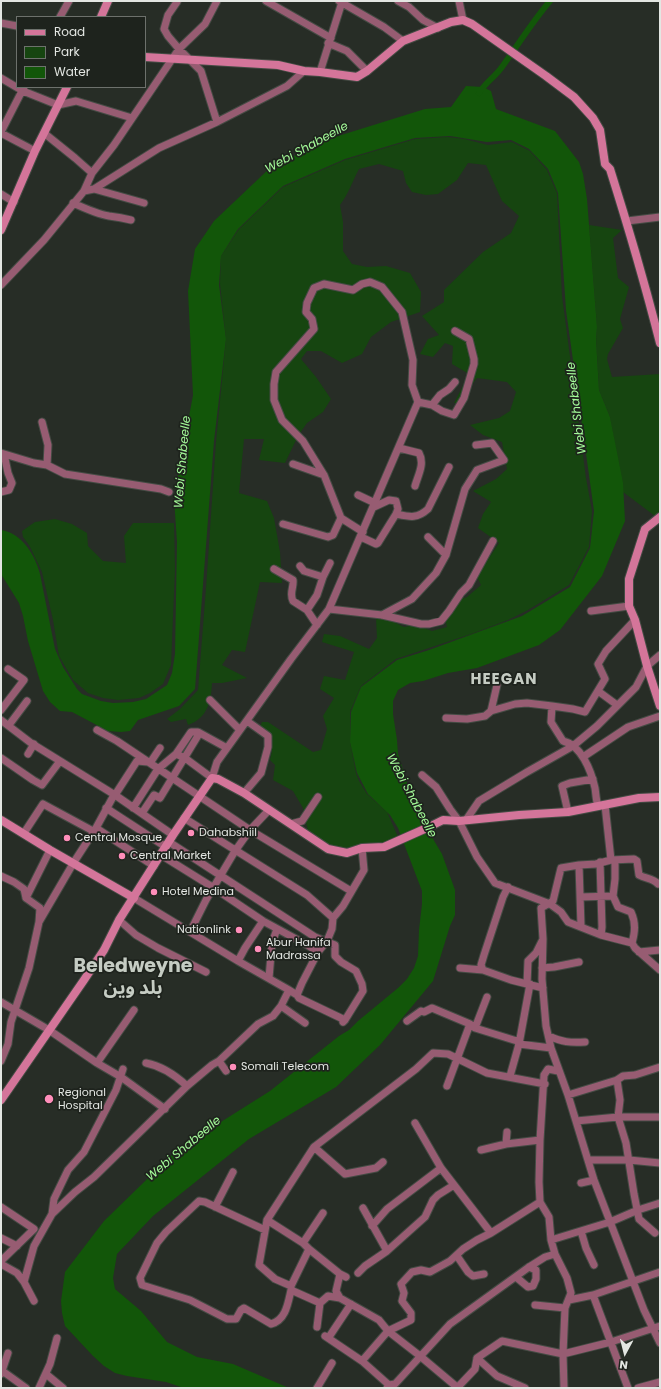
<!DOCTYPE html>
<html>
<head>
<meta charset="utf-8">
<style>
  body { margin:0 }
  #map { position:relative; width:661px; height:1389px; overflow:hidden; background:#272d26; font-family:Poppins,sans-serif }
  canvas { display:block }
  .frame { position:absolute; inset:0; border:2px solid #e3e6e2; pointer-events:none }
  .legend { position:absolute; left:16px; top:16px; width:130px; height:72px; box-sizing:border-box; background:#1e231d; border:1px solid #6d716c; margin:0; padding:5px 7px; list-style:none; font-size:12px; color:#e3e6e2 }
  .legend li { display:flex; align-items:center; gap:8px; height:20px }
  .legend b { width:20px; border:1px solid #6d716c }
  .north { position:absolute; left:605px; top:1333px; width:40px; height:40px; -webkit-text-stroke:3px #1e231d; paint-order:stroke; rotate:187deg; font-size:11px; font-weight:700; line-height:16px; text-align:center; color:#e3e6e2 }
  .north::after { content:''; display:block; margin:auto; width:14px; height:18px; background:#e3e6e2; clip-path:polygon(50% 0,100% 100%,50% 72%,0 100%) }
</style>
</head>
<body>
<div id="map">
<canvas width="661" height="1389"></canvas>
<div class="frame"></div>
<ul class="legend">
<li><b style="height:5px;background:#d4759a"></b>Road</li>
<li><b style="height:11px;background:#164510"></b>Park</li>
<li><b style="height:11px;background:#125609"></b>Water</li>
</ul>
<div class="north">N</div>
</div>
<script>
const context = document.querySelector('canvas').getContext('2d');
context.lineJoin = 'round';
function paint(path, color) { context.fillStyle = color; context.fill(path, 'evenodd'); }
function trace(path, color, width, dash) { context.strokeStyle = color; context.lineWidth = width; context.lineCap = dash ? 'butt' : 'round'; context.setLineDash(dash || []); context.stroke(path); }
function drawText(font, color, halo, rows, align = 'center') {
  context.font = font + ' Poppins,"Noto Sans Arabic",sans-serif'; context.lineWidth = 3.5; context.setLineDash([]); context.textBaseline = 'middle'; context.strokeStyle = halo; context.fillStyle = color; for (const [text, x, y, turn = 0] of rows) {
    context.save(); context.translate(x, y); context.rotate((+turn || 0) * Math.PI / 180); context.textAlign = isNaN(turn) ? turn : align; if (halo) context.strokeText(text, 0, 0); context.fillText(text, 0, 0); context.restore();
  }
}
paint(new Path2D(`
  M448,137L464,139L488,145L512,142L530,151L547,170L557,193L562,296L586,478L592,511L589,547L569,585L528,610L508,620L474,633L396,659L361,686L350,712V742L356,773L359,781L367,794L387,812L391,821L398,837L383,845L329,849L309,836L303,808L293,791L273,780L275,765L270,760L272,751L259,729L262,722H268L313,752L321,750L327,729L323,716L334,698L320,689L324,676L345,680L354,652L322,642L324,634L340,636L369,649L377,638L376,618L388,619L404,627L416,625L432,631L447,627L445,618L458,600L467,597L481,585L476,575L483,567L499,543L478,528L483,514L491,502L473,491L496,479L507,469L502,442L483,435L470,425L499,418L510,411L516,392L507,382L477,378L458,403H454L469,374L452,364L453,346L445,343L433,357L420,354L428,339L439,335L422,316L444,302V290L483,252L511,233L519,216L502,201L486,165L468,163L457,180L438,194L426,195L412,192L406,183L403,171L379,164L359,169C352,182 349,193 340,205L343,222V251L352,264L367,267L386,266L410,273L421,292L420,312L391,322L371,337L362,354L342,363L321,351H307L301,359L316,377L331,399L323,412L307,423L298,436L285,463L259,460L264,439H244L239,493L267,501L274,518L280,552L282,583L260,582L245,652L232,650L222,665L247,678L222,683H212C211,701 208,718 188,725L186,719L171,722L167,719L180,709L198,690L206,588L216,442L226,339L220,284L221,256L239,229L283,187L345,160L415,139Z
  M589,225L622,230L613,238L618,278L629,287L620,319L623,328L608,354L607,359L612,377L660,374V513L659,515L655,516L623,492L610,417L599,390L596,339L597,327Z
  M55,519L72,524L87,533L88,546L103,561L126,563L124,536L133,523H174L175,569L171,665L163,684L150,693L139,698L118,700L103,698L88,693L73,680L59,656L53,620L42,572L29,545L23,537L22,531L35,522Z`), '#164510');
paint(new Path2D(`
  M466,86L483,87L491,91L496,109L555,131L579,162L583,174L587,199L597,327L596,339L599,390L610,417L623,483L625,521L602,576L560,630L539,645L477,668L448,673L423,681L410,683L398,690L393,701V714L397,740L398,754L412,799L423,822L442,854L455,890V915L450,926L433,981L380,1045L336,1087L249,1139L153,1216L117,1254L113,1278L115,1289L141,1311L167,1342L197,1357L233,1364L289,1388H184L166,1382L127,1376L115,1373L104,1366L93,1356L65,1326L62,1313L61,1301L65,1272L104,1221L178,1149L270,1091L339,1036L349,1030L358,1021L398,988L407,979L414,968L418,956L419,930L422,904V891L398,828L390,815L368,794L357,773L350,742L351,712L361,687L397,660L429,650L522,616L570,587L590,548L594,511L566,310L558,193L548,169L529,149L511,140L487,142L450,136L415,138L345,159L283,186L238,229L221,256L219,285L226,339L214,441L195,689L179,706L138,720L130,731L121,732L108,731L72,712L60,711L50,702L43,691L28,641L23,616L19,603L1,574V530C22,533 35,555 40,574L55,649L63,667L77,689L82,694L101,701L113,703L133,702L146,699L167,685L172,673L175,654L177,542L174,498L193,395L188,291L195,249L214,221L272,166L335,137L425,109L451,107Z`), '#125609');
trace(new Path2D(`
  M479,93C485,83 495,77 502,67C518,45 532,22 550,1`), '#125609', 6);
const street = new Path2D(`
  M266,1L331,38
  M339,1L384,27L403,41
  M398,1L409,7L423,20L438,28
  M459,1L463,20
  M177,2L168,15L164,29L168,36L179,49L201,71L217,122
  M60,17L69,1
  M1,23L17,26
  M328,43L347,51L367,71
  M320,72L342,2
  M1,78L23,91L58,105L76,101L132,118
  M1,132L24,87
  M1,133L35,151
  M44,133L75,158L92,173
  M94,189L144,203
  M84,191L94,189L159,148L217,122L287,86L304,71
  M1,194L14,202
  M73,203C84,208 97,214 109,216C117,217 123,218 131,220
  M627,221L660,217
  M1,285L44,240L84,191L92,173L114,145L179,49L205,24L217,1
  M418,402L432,405L442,411L454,415L464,398L474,364V359L469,339L455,331
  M432,405L440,395L449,389L455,382
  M42,422L48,445L47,465
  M399,448L419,453C425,464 418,475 415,486
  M1,453L34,463L47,465L65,474L161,489L169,492
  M293,464L324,475
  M1,492L9,490L12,483L8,473L4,454
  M358,495L375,503
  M396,514C410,517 417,519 428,509L449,467
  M283,524L328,537L333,535L341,518
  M361,537L376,544L378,543L396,514L398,509L396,501L389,500L374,507
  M428,537L446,555
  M300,566L304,571L323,577
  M274,569L293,580C294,588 289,593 293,601L307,610L317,625
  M329,609L382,615L421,624H429L441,621L449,611L461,593L469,585L493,541
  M307,610L317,595L323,577L330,563
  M591,611L629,606
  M382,615L412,599L436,573L446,555L465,489L477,470L504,460L492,443L476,445
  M598,691L617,705
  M210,700L240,730
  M1,710L24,680L8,669
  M491,711L497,685
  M446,718L467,719L485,716L491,711L515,704L527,703L552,706
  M1,720L31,743L115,795L173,835
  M9,725L27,701
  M97,730L117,741L250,830L351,891
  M28,754L34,744
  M176,754L185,758L212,778L217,762L291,659L329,609L418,402L412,385L413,360L402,312L382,287L370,282L362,284L353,290L324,284L314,288L307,303L306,312L312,319L314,329L276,372L274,384V400L282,420L303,441L324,475L341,518L363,532
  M583,757L628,727L660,716
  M1,758L33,780L42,785L60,761
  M150,763L160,748
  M422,775L436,787L450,809L459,821L477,857L495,883L550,904L561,912L568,922L601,935L632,943L635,948L660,970
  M244,793L261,773L268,747V736L247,721
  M115,795L137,761L148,762
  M605,805L611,860
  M598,806C596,800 596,794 595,788C591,770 581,745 563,741L551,722L552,706L573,709L585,712L605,679L598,664L606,651L635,620
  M106,808L166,847
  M133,808L158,769L176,754L191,732H198L227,748
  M568,812L562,786L570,783L593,779
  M142,813L154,795L160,798L199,734
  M184,818L307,895L333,918
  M466,820L479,801L527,772L573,746L597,726L636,687L647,666L660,655
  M291,824L302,821L318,797
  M96,828L154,866
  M24,833L43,804L93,831
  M169,842L315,937L335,945V956L341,962L356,971L362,984L363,991L345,1020
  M161,855L214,888L263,921L309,946L318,952
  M615,860V879L613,896L618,907L631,912C636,923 635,932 632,943
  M600,862L602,927L601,935
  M579,865L581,926
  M1,876L14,882L24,889L26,898L40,908L39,922L29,968L11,1022L8,1044L1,1061
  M658,884C653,878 646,879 639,875L637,861L634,859L611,860L596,864L579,865L561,868L553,901L541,908L543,939L542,979L546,1026L551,1048L568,1095L594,1180L644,1310L660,1343
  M580,897L613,896
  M26,898L50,850
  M134,898L238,961L289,990L297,995L299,998L345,1020L343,1022
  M119,920L136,935L158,948L206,972
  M39,922L74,862L96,828L114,795
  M190,932L206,900L235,851L250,830L269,810
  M639,952L660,950
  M238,961L245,948L263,921
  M460,968L483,970L511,980L543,988
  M542,968L554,967L579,962
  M483,970L481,965L484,955L503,897L508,887
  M269,978L272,943L277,929
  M527,984L528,961L536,953L542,941
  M297,995L302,983L318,952L327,941L332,929L333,918L343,906L364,870L362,848
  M1,1002L49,1030L97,1063L121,1077L165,1109
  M281,1006L305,1023
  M407,1021L421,1011L424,1012L432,1008L470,1024L475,1028L517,1041L519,1044L551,1048
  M475,1028L487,997
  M549,1036C562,1042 570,1043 585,1042
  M219,1061L226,1071
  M97,1063L134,1010
  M146,1063C162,1066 175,1075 187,1086
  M558,1071L548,1069L544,1075L540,1140L539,1182L540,1202L549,1217L551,1240L555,1254L567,1278L571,1293L565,1308L563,1354L564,1388
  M510,1076L519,1044L530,984
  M617,1080L620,1100L618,1117L626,1143L634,1194L639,1219L655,1233
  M447,1086L470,1024
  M568,1095L617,1080L623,1076L635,1075L660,1067
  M576,1121L618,1117H660
  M415,1123L441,1168L491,1233
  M506,1144L507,1132
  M314,1147L345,1174L376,1168L383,1162
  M481,1150L506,1144L540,1140
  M589,1160H629L660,1163
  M581,1183L594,1180
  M1,1207L34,1229L1,1261
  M215,1207L233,1172
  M363,1208L387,1251
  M52,1214L54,1199L68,1170L84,1152L116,1090L123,1069
  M267,1220L303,1243L309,1249L340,1274L346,1277
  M372,1226L387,1209L441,1168
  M265,1230L205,1202L199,1201L166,1232L157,1243L140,1278L142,1285L190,1300L227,1319H236L241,1310L244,1308L271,1324C286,1320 288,1303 291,1290
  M581,1231L586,1248L594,1265
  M1,1238L17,1246
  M551,1240L610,1222L638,1210L660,1203
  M303,1243L323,1213
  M457,1256L468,1272L473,1276L484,1274
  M1,1264L17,1273L24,1282L34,1301
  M358,1273L365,1266L387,1251L425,1217L433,1200L438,1195L454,1185
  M516,1277L528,1287L533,1286L536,1279V1270L529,1267
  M24,1282L34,1246L52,1214L75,1192L94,1177L187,1086L212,1065L219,1061L258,1024L273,1016L281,1006L289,990
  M291,1286L309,1249
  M593,1295L628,1388
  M340,1298L336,1291L340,1274
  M569,1300L593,1295L660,1272
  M320,1303L291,1290V1286L275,1279L259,1265L267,1220L314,1147L416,1069L433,1053L448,1054L487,1073L545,1084
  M535,1305L565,1308
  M317,1327L320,1303L328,1296L340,1298L379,1320L388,1331L411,1320V1313L402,1301L404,1293L401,1284L412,1272L421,1270L430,1272L450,1261L463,1249L477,1240L491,1233L540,1202
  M325,1336L362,1361L389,1385
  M329,1337L351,1304
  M477,1358L497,1376L525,1388
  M362,1361L388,1331L420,1356L458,1388
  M1,1370L26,1388
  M1,1374L8,1353
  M46,1374L63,1388
  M39,1388L50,1364L57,1338
  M317,1388L332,1363
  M387,1388L389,1385L395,1384L450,1324L529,1267L545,1257L555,1254
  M457,1388L475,1369L477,1358L502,1341L563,1354L611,1342L660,1326
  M638,1388L660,1382`);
const secondary = new Path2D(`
  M101,17L108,1
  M145,57L278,65L304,71L320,72L357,77L367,71L403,41L451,22L463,20L472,24L546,76L574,97L593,118L600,130L605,164L610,169C628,226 645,284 660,343
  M1,230L35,151L67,87
  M660,517L645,529L629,579V606L635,620L647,666L660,706
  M1,820L50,850L134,898
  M1,1100L84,980L104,950L119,920L173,835L212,778L218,779L244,793L328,849L347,853L362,848L384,847L429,827L443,820L459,821L519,815L568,812L639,798L660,797`);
trace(street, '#454b44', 9);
trace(secondary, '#454b44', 10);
trace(street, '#975c72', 7);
trace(secondary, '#d4759a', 8);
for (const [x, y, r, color] of [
  [191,833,4,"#ff8eba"],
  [67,838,4,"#ff8eba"],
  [122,856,4,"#ff8eba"],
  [154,892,4,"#ff8eba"],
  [239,930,4,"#ff8eba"],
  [258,949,4,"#ff8eba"],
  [233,1067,4,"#ff8eba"],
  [49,1099,5,"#ff8eba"]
]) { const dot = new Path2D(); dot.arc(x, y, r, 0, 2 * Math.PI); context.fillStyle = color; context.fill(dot); trace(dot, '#1e231d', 1.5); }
drawText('11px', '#e3e6e2', '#1e231d', [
  ["Dahabshiil",199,833],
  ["Central Mosque",75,838],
  ["Central Market",130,856],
  ["Hotel Medina",162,892],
  ["Nationlink",231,930,"right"],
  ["Abur Hanifa",266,943],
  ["Madrassa",266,956],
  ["Somali Telecom",241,1067],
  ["Regional",58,1093],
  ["Hospital",58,1106]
], 'left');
drawText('italic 12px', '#a4fb99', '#1e231d', [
  ["Webi Shabeelle",307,148,-29],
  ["Webi Shabeelle",577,408,-97],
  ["Webi Shabeelle",183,462,-85],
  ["Webi Shabeelle",411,796,62],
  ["Webi Shabeelle",184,1149,-40]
]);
context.letterSpacing = '1px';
drawText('bold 15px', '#c5ccc3', '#1e231d', [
  ["HEEGAN",504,680]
]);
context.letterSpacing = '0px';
drawText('bold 19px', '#c5ccc3', '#1e231d', [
  ["Beledweyne",133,967],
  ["بلد وين",133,989]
]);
</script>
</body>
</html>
